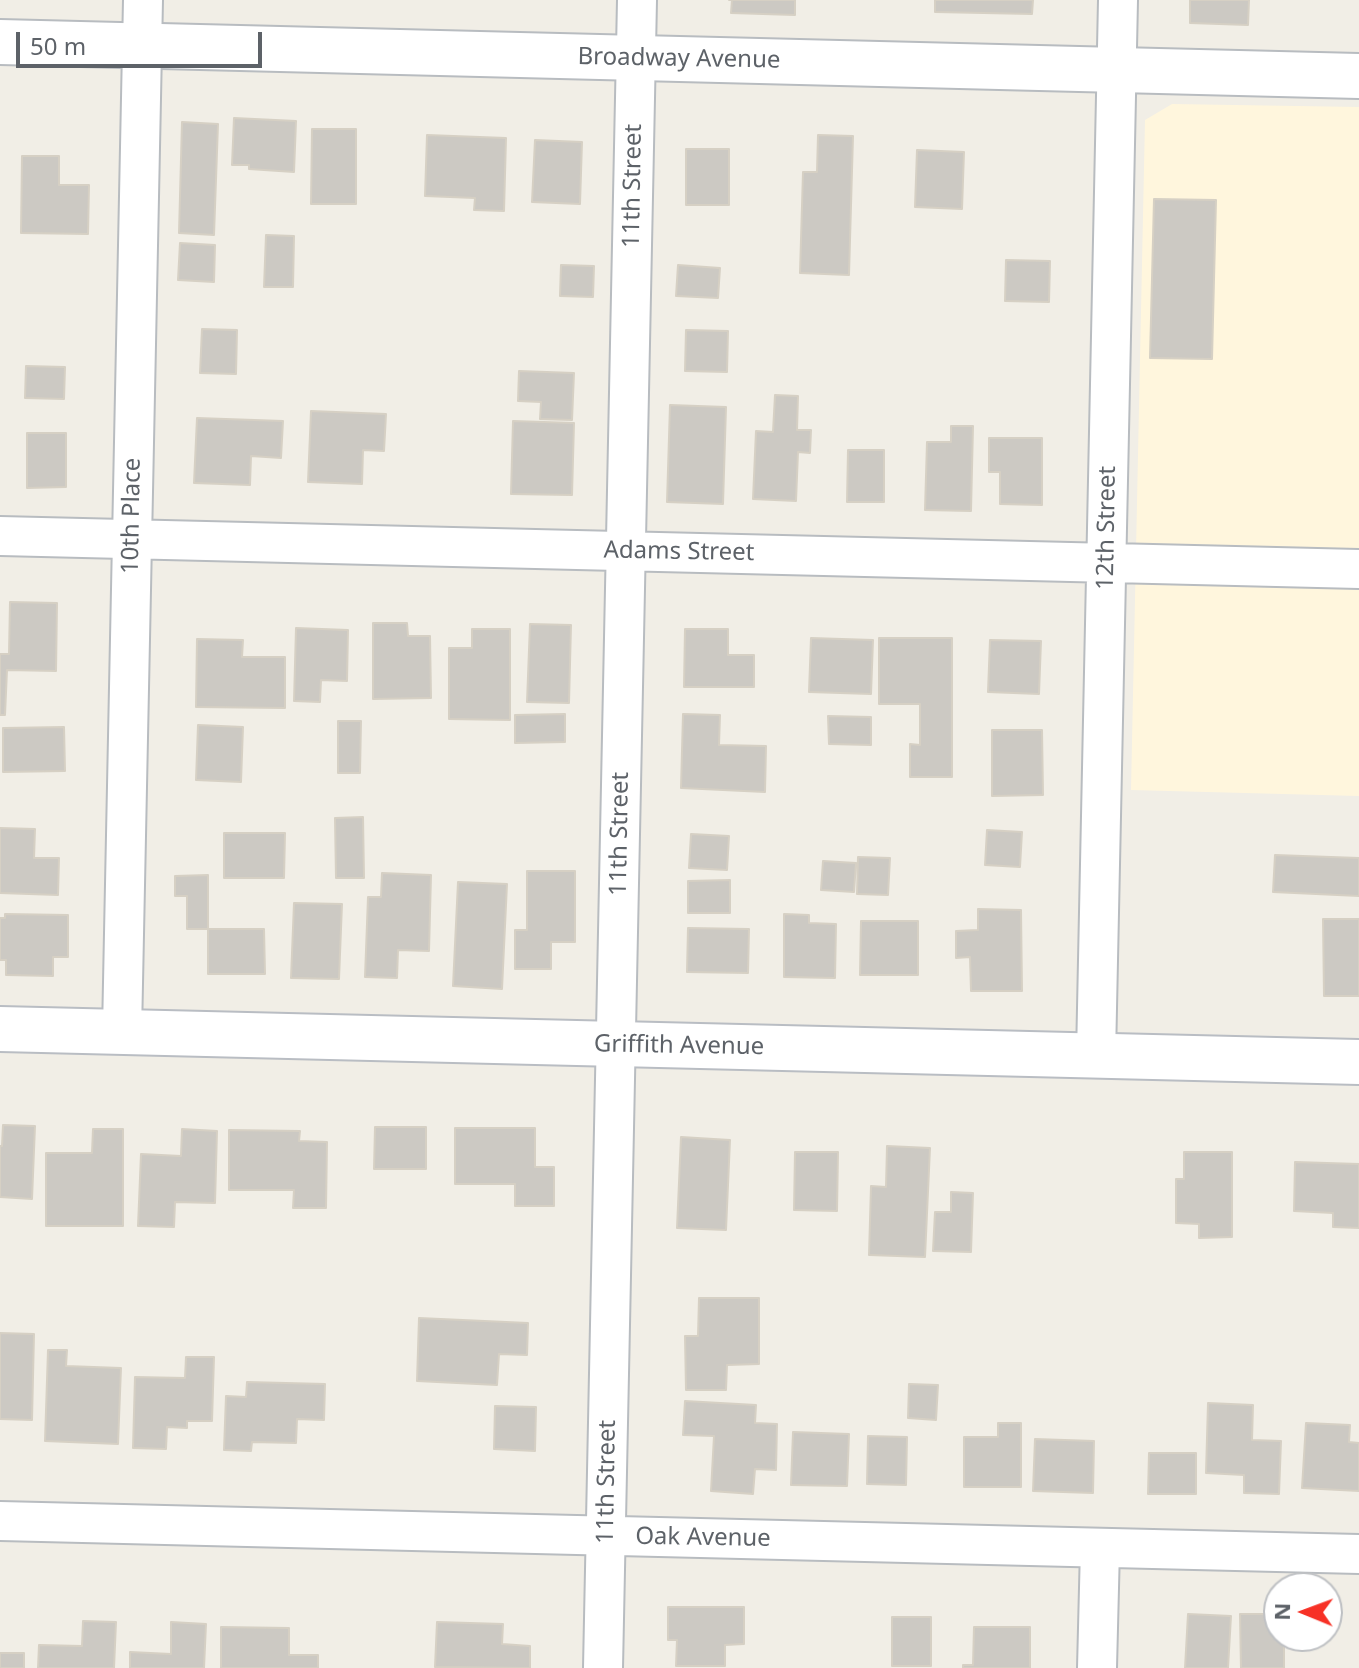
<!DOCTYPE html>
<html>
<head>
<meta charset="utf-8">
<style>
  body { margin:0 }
  #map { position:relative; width:1359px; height:1668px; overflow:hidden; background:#f1eee6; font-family:"Noto Sans",sans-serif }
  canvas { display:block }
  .north { position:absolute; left:1263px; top:1572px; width:80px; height:80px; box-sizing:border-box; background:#fff; border:2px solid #bec0c3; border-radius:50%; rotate:271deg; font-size:22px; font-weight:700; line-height:32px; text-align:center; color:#5d6268 }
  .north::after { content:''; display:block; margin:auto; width:28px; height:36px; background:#f73126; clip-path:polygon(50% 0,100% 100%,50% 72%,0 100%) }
  .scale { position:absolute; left:16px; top:32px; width:246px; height:36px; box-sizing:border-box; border:4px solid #5d6268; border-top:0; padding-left:10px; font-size:24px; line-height:28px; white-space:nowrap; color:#5d6268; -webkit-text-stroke:6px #fff; paint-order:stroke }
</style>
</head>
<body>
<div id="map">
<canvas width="1359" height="1668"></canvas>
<div class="north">N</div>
<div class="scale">50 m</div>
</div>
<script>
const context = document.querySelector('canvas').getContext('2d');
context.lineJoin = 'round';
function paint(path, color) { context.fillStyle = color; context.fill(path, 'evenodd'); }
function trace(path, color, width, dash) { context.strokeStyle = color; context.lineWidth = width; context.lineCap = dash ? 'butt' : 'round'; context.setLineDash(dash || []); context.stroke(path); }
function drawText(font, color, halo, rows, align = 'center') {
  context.font = font + ' "Noto Sans",sans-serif'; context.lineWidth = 8; context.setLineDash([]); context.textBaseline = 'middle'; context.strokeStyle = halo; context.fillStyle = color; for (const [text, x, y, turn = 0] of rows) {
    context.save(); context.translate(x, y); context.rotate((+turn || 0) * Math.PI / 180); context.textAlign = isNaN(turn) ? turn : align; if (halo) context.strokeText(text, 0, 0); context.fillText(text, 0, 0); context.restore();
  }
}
paint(new Path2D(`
  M1172,104L1359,107V796L1131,790L1145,120Z`), '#fff6dd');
const building = new Path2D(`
  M729,0H795V15L731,13L732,0Z
  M935,0H1033L1032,14L935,12Z
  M1190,0H1249L1248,25L1190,23Z
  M234,118L296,121L294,172L249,169V165H232Z
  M182,122L218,124L214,235L179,233Z
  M312,129H356V204H311Z
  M427,135L506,138L504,211L474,210L475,198L425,196Z
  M818,135L853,136L849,275L800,273L803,172H817Z
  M535,140L582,142L580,204L532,202Z
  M686,149H729V205H686Z
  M917,150L964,152L962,209L915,207Z
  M22,156H59V185H89L88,234L21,233Z
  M1154,199L1216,200L1212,359L1150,358Z
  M266,235L294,236L293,287H264Z
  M180,243L215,245L214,282L178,280Z
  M1006,260L1050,261L1049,302L1005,301Z
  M561,265L594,266L593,297L560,296Z
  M678,265L720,268L718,298L676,296Z
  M202,329L237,330L236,374L200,373Z
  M686,330L728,331L727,372L685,371Z
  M26,366L65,367L64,399L25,398Z
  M519,371L574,373L572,420L540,419L541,402L518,401Z
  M775,395L798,396L797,430H811L810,453L798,452L796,501L753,499L756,431L773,432Z
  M670,405L726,407L723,504L667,502Z
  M311,411L386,414L384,451L363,450L362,484L308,482Z
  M197,418L283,421L281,458L251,456L250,485L194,483Z
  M513,421L574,423L572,495L511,494Z
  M951,426H973L971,511L925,510L927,442H951Z
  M27,433H66V487L27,488Z
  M989,438H1042V505L1000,504V472H989Z
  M848,450H884V502H847Z
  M10,602L57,603L56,671L7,670L5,715H0V654H9Z
  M373,623H407L408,636H430L431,698L373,699Z
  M530,624L571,625L569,703L527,702Z
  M296,628L348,630L347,681L321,680L320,702L294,701Z
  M472,629H510V720L449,719V648H472Z
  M685,629H728V655H754V687H684Z
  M811,638L873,640L871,694L809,692Z
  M879,638H952V777H910V744L920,745V704H879Z
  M197,639L243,640L242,657H285V708L196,707Z
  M990,640L1041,641L1039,694L988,692Z
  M565,714V742L515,743V715Z
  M683,714L720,715L719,745L766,746L765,792L681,788Z
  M828,716L871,717V745L829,744Z
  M338,721H361L360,773H338Z
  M198,725L243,727L241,782L196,780Z
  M64,727L65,771L3,772V728Z
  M992,730H1042L1043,795L992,796Z
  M363,817L364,878H336L335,818Z
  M0,828L35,829L34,858H59L58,895L0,893Z
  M987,830L1022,832L1020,867L985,865Z
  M224,833H285L284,878H224Z
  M691,834L729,836L727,870L689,868Z
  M1275,855L1359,858V896L1273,892Z
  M858,857L890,858L888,895L857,894Z
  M823,861L856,863L854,892L821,890Z
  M527,871H575V942H551V969H515V930H527Z
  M382,873L431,875L429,951L398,950L397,978L365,977L368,897H381Z
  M208,875V929H187V896H175V876Z
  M730,880V913H688V881Z
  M458,882L507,884L502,989L453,986Z
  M294,903L342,904L339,979L291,978Z
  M978,909L1021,910L1022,991H971L970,957L956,958V931L978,930Z
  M5,914L68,915V957H53V976L6,975V960H0V918H5Z
  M784,914L809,915V923L836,924L835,978L784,977Z
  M1323,919H1359V996H1324Z
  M861,921H918V975H860Z
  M688,928L749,929L748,973L687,972Z
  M208,929H264L265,974H208Z
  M3,1125L35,1126L32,1199L0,1197V1146H2Z
  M375,1127H426V1169H374Z
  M455,1128H535V1167H554V1206H515V1184H455Z
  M93,1129H123V1226H46V1153H92Z
  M182,1129L217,1131L215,1203L175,1202L174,1227L138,1226L141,1154L181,1156Z
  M229,1130L300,1131L299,1141L327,1142L326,1208H293L294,1190H229Z
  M681,1137L730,1140L726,1230L677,1228Z
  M887,1146L930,1148L925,1257L869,1255L871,1186L886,1187Z
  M795,1152H838L837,1211L794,1210Z
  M1184,1152H1232V1237L1199,1238V1224L1176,1223V1179H1184Z
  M1295,1162L1359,1164V1228L1333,1227V1213L1294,1211Z
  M951,1192L973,1193L971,1252L933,1251L935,1212H951Z
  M699,1298H759V1364L727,1365L726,1390H686L685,1336H698Z
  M419,1318L528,1323L527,1355L499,1354L497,1385L417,1381Z
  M0,1333L34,1334L32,1420L0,1419Z
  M48,1350H67L66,1366L121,1368L118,1444L45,1441Z
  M186,1357H214L212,1421H187V1428L167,1427L166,1449L133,1448L135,1377L185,1378Z
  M247,1382L325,1384L324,1420L297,1419L296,1443L252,1442L251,1451L224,1450L226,1396L246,1397Z
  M909,1384L938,1385L936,1420L908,1418Z
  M685,1401L756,1405L755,1423L777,1424L776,1470L755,1469L753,1494L711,1491L714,1436L683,1435Z
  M1208,1403L1253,1405L1252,1440L1281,1441L1279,1494L1244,1493V1475L1206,1473Z
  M495,1406L536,1407L535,1451L494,1449Z
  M998,1423H1021V1487H964V1437H998Z
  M1306,1423L1350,1425L1349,1442L1359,1443V1491L1302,1488Z
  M793,1432L849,1434L847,1486L791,1485Z
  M868,1436L907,1437L906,1485L867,1484Z
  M1035,1439L1094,1441L1093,1493L1033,1491Z
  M1149,1453H1196V1494H1148Z
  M668,1607H744V1644L725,1645V1666H676L677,1640H668Z
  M1188,1614L1231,1616L1228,1668H1185Z
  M1240,1614H1279V1636H1284V1668H1241Z
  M892,1617H931V1666H892Z
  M83,1621L116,1622L114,1668H38L39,1645L82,1646Z
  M171,1622L206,1624L204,1668H130V1652L171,1654Z
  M437,1622L503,1624L502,1644L530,1646V1668L435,1667Z
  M221,1627L289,1628V1655H318V1668H221Z
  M974,1627H1030V1668H963V1665H973Z
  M0,1653H24V1668H0Z`);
paint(building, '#ccc9c3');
trace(building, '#d6d0c4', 2);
const minor = new Path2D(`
  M0,536L1359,569
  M122,1032L143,0
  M1096,1056L1118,0
  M0,1521L1359,1554
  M603,1668L637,0
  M1097,1668L1100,1548`);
const tertiary = new Path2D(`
  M0,42L1359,76`);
const secondary = new Path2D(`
  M0,1029L1359,1062`);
trace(minor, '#b8bcc0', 42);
trace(tertiary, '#b8bcc0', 48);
trace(secondary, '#b9bdc3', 48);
trace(minor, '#fff', 38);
trace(tertiary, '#fff', 44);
trace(secondary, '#fff', 44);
drawText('24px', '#5d6268', '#fff', [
  ["Broadway Avenue",679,59,1],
  ["11th Street",633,186,-89],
  ["10th Place",132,516,-89],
  ["12th Street",1107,528,-89],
  ["Adams Street",679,552,1],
  ["11th Street",620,834,-89],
  ["Griffith Avenue",679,1046,1],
  ["11th Street",607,1482,-89],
  ["Oak Avenue",703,1538,1]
]);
</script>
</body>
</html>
